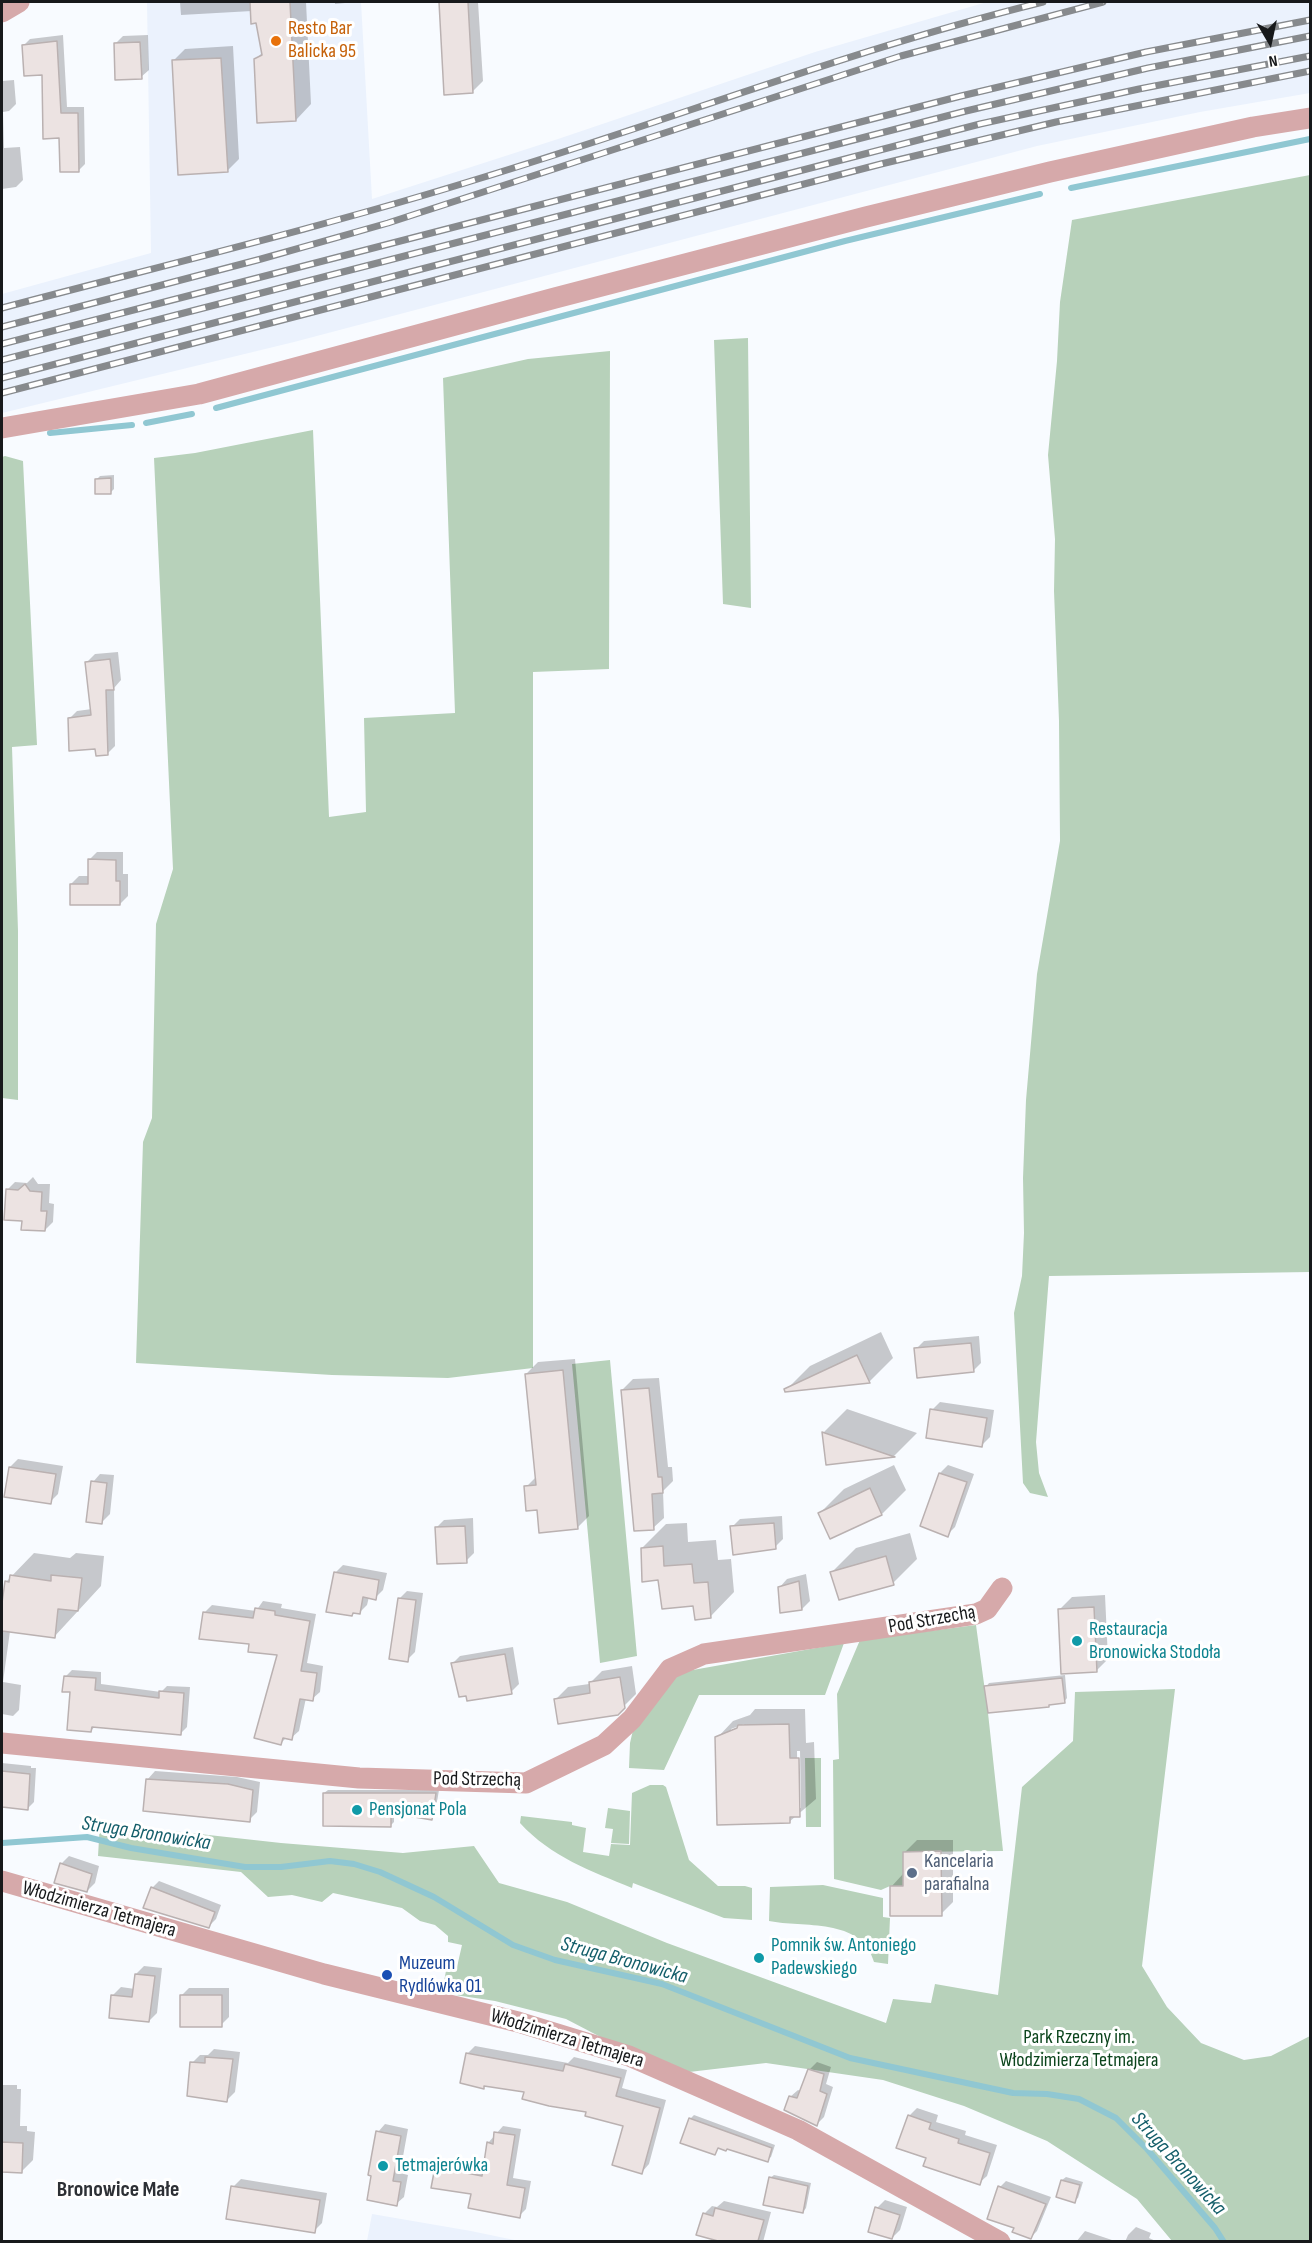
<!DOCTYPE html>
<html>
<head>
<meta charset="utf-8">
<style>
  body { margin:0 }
  #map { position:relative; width:1312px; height:2243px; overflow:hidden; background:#f8fbff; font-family:"Sofia Sans Condensed",sans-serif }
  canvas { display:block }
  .frame { position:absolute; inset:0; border:3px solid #17191b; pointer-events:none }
  .north { position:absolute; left:1240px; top:12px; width:60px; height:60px; -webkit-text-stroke:4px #fff; paint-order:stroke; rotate:171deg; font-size:16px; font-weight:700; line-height:24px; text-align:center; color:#17191b }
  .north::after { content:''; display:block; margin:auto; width:21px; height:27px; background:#17191b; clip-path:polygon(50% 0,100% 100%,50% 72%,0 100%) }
</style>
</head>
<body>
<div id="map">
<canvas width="1312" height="2243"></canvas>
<div class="frame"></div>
<div class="north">N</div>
</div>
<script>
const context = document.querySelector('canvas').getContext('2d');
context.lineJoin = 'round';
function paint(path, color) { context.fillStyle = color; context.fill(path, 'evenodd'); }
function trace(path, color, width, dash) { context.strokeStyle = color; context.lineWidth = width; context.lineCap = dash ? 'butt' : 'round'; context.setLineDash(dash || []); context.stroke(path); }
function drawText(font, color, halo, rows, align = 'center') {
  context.font = font + ' "Sofia Sans Condensed",sans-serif'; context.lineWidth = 6; context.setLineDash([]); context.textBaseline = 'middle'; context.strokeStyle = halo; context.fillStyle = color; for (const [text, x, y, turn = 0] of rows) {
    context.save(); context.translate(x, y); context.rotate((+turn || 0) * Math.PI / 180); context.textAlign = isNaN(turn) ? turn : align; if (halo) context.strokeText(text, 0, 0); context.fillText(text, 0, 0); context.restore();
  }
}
paint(new Path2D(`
  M147,2H361L372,199L558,139L815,52L987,2H1310V93L1200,112L1037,146L294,342L2,413V294L151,253Z
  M372,2214L471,2231L519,2241H367Z`), '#ebf2fd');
paint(new Path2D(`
  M1310,175V1272L1049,1276L1036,1442L1039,1473L1048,1497L1030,1493L1023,1483L1014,1313L1022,1276L1024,1233L1023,1178L1026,1100L1037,974L1060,841L1059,721L1054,591L1055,539L1048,455L1057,361L1060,302L1072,220Z
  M748,338V339L751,608L723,604L714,340Z
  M610,351L609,669L533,672V1368L448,1378L332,1375L136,1363L143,1142L152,1118L156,924L173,869L154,458L195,453L313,430L329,817L366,812L364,718L455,713L443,378L528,359Z
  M5,456L23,461L37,745L12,747L18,931V1100L2,1098V457Z
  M610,1360L637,1656L600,1663L572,1364Z
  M976,1625L988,1713L1003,1851L904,1852L903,1886H890L881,1890L834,1879L833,1760L839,1759L837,1694L860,1640Z
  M844,1643L825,1695H699L664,1770L629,1768L630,1743L633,1730L676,1673Z
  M1175,1689L1142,1966L1167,2007L1201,2043L1244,2060L1271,2056L1310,2036V2241H1172L1137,2199L1047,2141L964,2106L883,2080L766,2063L689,2072L614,2044L566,2019L495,2001L442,1993L447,1965L457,1967L462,1945L448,1942V1936L435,1925L420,1921L402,1908L333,1893L322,1902L292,1895L268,1897L241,1872L98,1856L100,1823L281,1843L403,1853L474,1846L499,1883L567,1902L667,1943L886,2023L893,1999L931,2003L935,1984L998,1995L1022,1787L1073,1741L1075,1692Z
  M805,1758H821V1827H806Z
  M650,1785H663L666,1787L689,1860L718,1886H745L752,1888V1920L724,1918L633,1883L632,1888C591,1871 551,1857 520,1823L521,1816L572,1822V1825L586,1828L583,1852L609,1856L611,1844L630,1845L632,1793Z
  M608,1808L630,1811L629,1844L611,1843L613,1829L605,1828Z
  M823,1885L883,1898V1917L890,1918L888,1964L874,1962C862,1917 802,1928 769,1921L770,1887Z`), '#b7d1ba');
paint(new Path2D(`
  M180,2H306L311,104L296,120L255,60L263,52L258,22L252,11L181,15Z
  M335,2H355L335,4Z
  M441,2H478L483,81L472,92L445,93Z
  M63,35L67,107H84L85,164L78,171L61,136L43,73L24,45L30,39Z
  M148,35L149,70L141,77L115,44L123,36Z
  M233,46L239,159L227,171L173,61L185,49Z
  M14,80L16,104L9,111L3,112L4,148L20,147L23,180L16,187L2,189V81Z
  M114,475V489L110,493L96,480L100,476Z
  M118,652L121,680L114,688L115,746L107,754L96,748L69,719L77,711L92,709L87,662L95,654Z
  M97,852H123V874H128V896L120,904L71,884L79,876H89V860Z
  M33,1177L38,1184H50L49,1203L54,1204L53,1222L45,1230L23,1220L7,1190L15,1182L27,1183Z
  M881,1332L893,1358L869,1382L786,1390L810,1366Z
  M979,1336L981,1363L973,1371L916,1349L924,1341Z
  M575,1359L589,1516L577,1528L538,1509L526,1487L537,1476L526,1374L538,1362Z
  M659,1378L668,1467H672L673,1481L663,1491L664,1518L653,1528L622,1390L633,1379Z
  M940,1402L994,1410L990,1437L982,1445L932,1410Z
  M847,1409L917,1433L894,1456L827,1464L823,1433Z
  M18,1459L63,1466L58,1494L50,1502L10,1467Z
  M894,1465L906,1490L882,1514L831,1537L820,1513L844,1489Z
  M948,1465L974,1474L955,1527L947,1535L940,1473Z
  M100,1474L114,1475L110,1514L102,1522L93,1482Z
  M782,1516L783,1539L775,1547L732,1527L740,1519Z
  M473,1518L474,1553L466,1561L436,1528L444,1520Z
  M687,1523L688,1542L716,1540L718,1560L731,1559L734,1592L710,1617L660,1578L642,1548L666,1524Z
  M910,1533L917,1559L893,1583L832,1572L856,1548Z
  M34,1553L70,1558L76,1553L104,1556L101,1586L54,1637L10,1631L3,1682L21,1685L19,1710L13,1716L2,1714V1614L6,1582Z
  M343,1565L387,1573L383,1590L375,1598L369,1597L367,1605L359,1613L355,1612L351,1615L335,1573Z
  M806,1574L810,1601L802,1609L779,1588L787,1579Z
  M407,1591L423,1593L415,1652L407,1660L399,1599Z
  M1105,1595L1108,1659L1096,1671L1060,1609L1072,1597Z
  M263,1601L282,1604L281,1608L316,1614L307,1663L323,1666L320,1692L312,1699L306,1698L299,1731L291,1738L287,1737L281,1743L279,1654L251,1643L204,1613L212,1605L256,1611Z
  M513,1647L519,1684L511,1692L452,1664L460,1656Z
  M632,1666L636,1694L617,1713L556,1699L568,1687L589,1684L602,1671Z
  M72,1670L101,1672V1684L161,1692L167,1686L190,1687L187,1727L181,1733L95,1726L91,1731L65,1677Z
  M1065,1675L1067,1698L1064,1702L986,1687L989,1683Z
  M755,1709H805L806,1743L814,1742L816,1799L789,1822L717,1738L733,1721L750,1715ZM744,1724L745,1727L731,1732V1729ZM797,1751H800L801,1808H798Z
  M2,1763L31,1766V1768H36L34,1802L28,1808L2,1806Z
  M155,1771L237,1777L260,1782L257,1812L249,1820L147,1780Z
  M328,1790H439L435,1814L432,1818L394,1812V1822L391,1825L324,1793Z
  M917,1840H953V1902L941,1914L891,1887L903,1874L905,1852Z
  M69,1856L99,1866L95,1883L87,1891L61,1864Z
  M159,1881L221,1905L216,1919L209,1926L152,1888Z
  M144,1966L162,1968L157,2013L149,2021L113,1995L121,1987L135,1989L136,1974Z
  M189,1988H229V2017L221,2025L181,1996Z
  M475,2046L568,2063L574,2057L627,2070L622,2088L666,2100L649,2164L642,2172L625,2125L525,2091L486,2084L483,2087L467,2054Z
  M214,2049L240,2052L235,2092L227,2100L192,2063L200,2055H208Z
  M817,2062L831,2067L826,2084L833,2087L824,2117L817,2124L790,2097L798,2090L801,2091L810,2069Z
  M2,2085H17V2089H21L20,2126H27V2131L35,2132L33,2160L21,2172L2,2171Z
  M917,2108L938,2115L936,2122L966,2131L965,2135L997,2145L987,2176L979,2183L928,2157L909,2116Z
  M694,2115L775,2145L771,2157L767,2160L727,2147H719L715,2153L690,2119Z
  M385,2124L408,2129L400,2173L408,2175L404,2197L396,2204L373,2175L378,2132Z
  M503,2126L521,2129L513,2178L531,2181L526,2209L519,2216L473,2193L436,2168L443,2161L484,2169L488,2143Z
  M774,2175L811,2183L806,2208L803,2212L770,2178Z
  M1066,2177L1083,2182L1078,2198L1074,2201L1058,2196L1062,2180Z
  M241,2179L327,2193L322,2223L314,2231L233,2187Z
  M1006,2181L1051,2197L1037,2231L1030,2238L1016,2227L1000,2187Z
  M885,2200L907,2207L900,2230L892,2238L877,2208Z
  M724,2201L771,2212L763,2242H725L698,2234L704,2214L712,2206L717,2207Z
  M1136,2227L1151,2233L1149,2238L1158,2242H1125L1128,2235Z
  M1085,2231L1118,2242H1076Z`), '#0003');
trace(new Path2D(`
  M1071,188L1310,139
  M216,408L845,241L1040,194
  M146,423L192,414
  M50,433L132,425
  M2,1843L87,1837L131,1848L245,1867H281L330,1861L354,1864L380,1872L434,1897L513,1945L555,1960L662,1984L850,2058L1013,2093L1047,2094L1079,2099L1116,2118L1147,2149L1215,2228L1224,2242`), '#90c7d2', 6);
const building = new Path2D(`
  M250,2H290L296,121L257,123L254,59L262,55L256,23L251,24Z
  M439,2H468L473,93L444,95Z
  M57,41L61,113H78L79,172H60L59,138L43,139L42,75L24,76L22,45Z
  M140,42L142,79L115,80L114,43Z
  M221,58L228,172L178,175L172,60Z
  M111,478V494H95V479Z
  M110,659L114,690H106L108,755L96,756L95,749L69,751L68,718L91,715L85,662Z
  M88,859L116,860V881H120V905H70V884H88Z
  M25,1184L30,1191L42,1192L41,1211H47L45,1231L21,1230L22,1221L4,1220L6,1189L18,1190Z
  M971,1343L974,1372L917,1378L914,1348Z
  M857,1355L870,1383L785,1392L784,1389Z
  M563,1370L578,1529L539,1533L537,1510L526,1511L524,1486L536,1485L525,1374Z
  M649,1388L658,1477H662L663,1493L652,1494L654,1530L634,1531L621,1390Z
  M930,1409L987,1418L982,1447L926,1438Z
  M822,1432L895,1457L826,1465Z
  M9,1467L56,1474L51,1504L4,1497Z
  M939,1473L967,1482L948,1537L920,1526Z
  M91,1481L107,1483L102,1524L86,1522Z
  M870,1488L882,1515L830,1539L818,1513Z
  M774,1523L776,1549L733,1555L730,1526Z
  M465,1526L467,1563L437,1564L435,1527Z
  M663,1546L664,1566L692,1564L694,1583L708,1582L711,1618L695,1620L693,1606L662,1609L658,1580L642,1582L641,1548Z
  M886,1556L894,1585L839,1600L830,1572Z
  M334,1572L379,1580L376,1600L363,1597L360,1614L353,1613L352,1616L326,1612Z
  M10,1575L51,1581V1575L82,1578L78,1611L58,1609L55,1638L2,1631V1603L5,1581L9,1582Z
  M799,1581L802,1610L780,1613L778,1587Z
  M398,1598L416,1600L408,1662L389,1659Z
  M1094,1607L1097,1672L1061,1674L1058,1609Z
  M255,1608L275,1611V1615L310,1621L301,1671L317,1673L313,1701L300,1699L292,1740L283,1738L281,1745L254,1738L277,1655L248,1652L249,1644L199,1639L203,1612L253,1618Z
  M505,1654L512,1694L467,1701L466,1696L459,1697L451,1663Z
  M64,1676L96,1678L95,1690L159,1698V1691L184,1693L181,1735L92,1727L91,1732L67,1730L70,1692H62Z
  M620,1677L625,1708L618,1715L558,1724L554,1699L590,1693L589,1682Z
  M1062,1678L1065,1703L1049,1705V1707L988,1713L984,1686Z
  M789,1724L790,1758H799L800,1817H790V1823L717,1825L715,1737L737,1728L738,1725Z
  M2,1771L30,1774L28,1810L2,1807Z
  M146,1779L228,1784L253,1790L250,1822L143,1811Z
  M323,1793H436L432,1820L391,1813V1827L323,1826Z
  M941,1851L942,1916H890V1886H903V1852Z
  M60,1863L92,1874L87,1892L54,1883Z
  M151,1887L215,1912L209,1928L143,1908Z
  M135,1974L155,1976L149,2022L109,2018L111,1995L132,1997Z
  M180,1995H222V2027H180Z
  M466,2053L563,2071L565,2064L621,2078L616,2096L660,2108L642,2174L612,2165L623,2126L585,2116L586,2112L549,2106L522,2099L524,2092L484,2086V2089L460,2083Z
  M205,2057L233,2059L227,2102L187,2096L190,2062L205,2063Z
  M808,2069L824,2074L820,2091L827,2094L817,2126L784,2110L789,2096L797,2098Z
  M908,2115L931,2123L929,2129L959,2139L958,2143L990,2153L980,2185L923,2166L926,2158L896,2148Z
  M689,2118L772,2148L768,2162L727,2149L726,2151L718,2148L715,2155L680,2143Z
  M376,2131L401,2136L393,2181L401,2182L397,2206L367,2200L371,2176L368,2175Z
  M494,2132L515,2135L507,2185L525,2188L520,2218L468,2208L471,2194L431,2188L435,2167L482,2176L487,2142L493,2144Z
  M2,2142L23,2143L22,2173L2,2172Z
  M769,2177L808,2186L803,2213L763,2205Z
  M1061,2180L1080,2185L1075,2203L1056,2197Z
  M231,2186L320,2200L315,2233L226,2219Z
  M998,2186L1046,2204L1031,2239L1012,2232L1014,2228L987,2219Z
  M875,2207L900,2215L892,2239L868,2232Z
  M715,2208L764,2220L758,2241H718L696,2235L703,2213L713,2216Z`);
paint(building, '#ece3e2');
trace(building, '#bab1b1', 1.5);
trace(new Path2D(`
  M2,12L19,2
  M2,428L199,394L555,298L866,217L1050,172L1253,127L1310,118
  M2,1743L359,1778L526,1783L604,1745L632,1719L670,1669L704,1654L976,1614L987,1609L1002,1588
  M2,1881L324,1974L518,2022L629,2056L798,2130L1000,2242`), '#d6a9aa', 21);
const rail = new Path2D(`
  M2,308C161,266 323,227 481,178C669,121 852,49 1043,2
  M2,327L261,259L388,223L901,56L1103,2
  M2,344L961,96L1146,52L1310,20
  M2,360L966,111L1148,68L1310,36
  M2,378L980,124L1139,89L1310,56
  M2,393L881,164L1056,122L1310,71`);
trace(rail, '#878a8d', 7);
trace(rail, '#fff', 4.5, [14]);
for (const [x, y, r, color] of [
  [276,41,6,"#e8710a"],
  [1077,1641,6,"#0f9aa8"],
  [357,1810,6,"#0f9aa8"],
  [912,1873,6,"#5c6f8a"],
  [759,1958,6,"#0f9aa8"],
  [387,1975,6,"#1a4fb4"],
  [383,2166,6,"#0f9aa8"]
]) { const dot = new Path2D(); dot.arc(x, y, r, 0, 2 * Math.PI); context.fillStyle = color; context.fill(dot); trace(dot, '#fff', 2); }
drawText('20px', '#c56008', '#fff', [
  ["Resto Bar",288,29],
  ["Balicka 95",288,52]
], 'left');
drawText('20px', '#17191b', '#fff', [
  ["Pod Strzechą",932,1620,-10],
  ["Pod Strzechą",477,1780,1],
  ["Włodzimierza Tetmajera",99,1910,16],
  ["Włodzimierza Tetmajera",567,2039,17]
]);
drawText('20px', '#0d838f', '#fff', [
  ["Restauracja",1089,1630],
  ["Bronowicka Stodoła",1089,1653],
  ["Pensjonat Pola",369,1810],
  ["Pomnik św. Antoniego",771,1946],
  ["Padewskiego",771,1969],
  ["Tetmajerówka",395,2166]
], 'left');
drawText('20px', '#4e5e75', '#fff', [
  ["Kancelaria",924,1862],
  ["parafialna",924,1885]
], 'left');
drawText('20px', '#164399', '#fff', [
  ["Muzeum",399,1964],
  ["Rydlówka 01",399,1987]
], 'left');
drawText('20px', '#0c451d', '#fff', [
  ["Park Rzeczny im.",1079,2038],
  ["Włodzimierza Tetmajera",1079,2061]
]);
drawText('italic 21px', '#145e6a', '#fff', [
  ["Struga Bronowicka",146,1834,9],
  ["Struga Bronowicka",624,1961,15],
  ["Struga Bronowicka",1178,2164,48]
]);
drawText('bold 22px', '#2d3035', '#fff', [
  ["Bronowice Małe",118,2190]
]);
</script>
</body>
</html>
